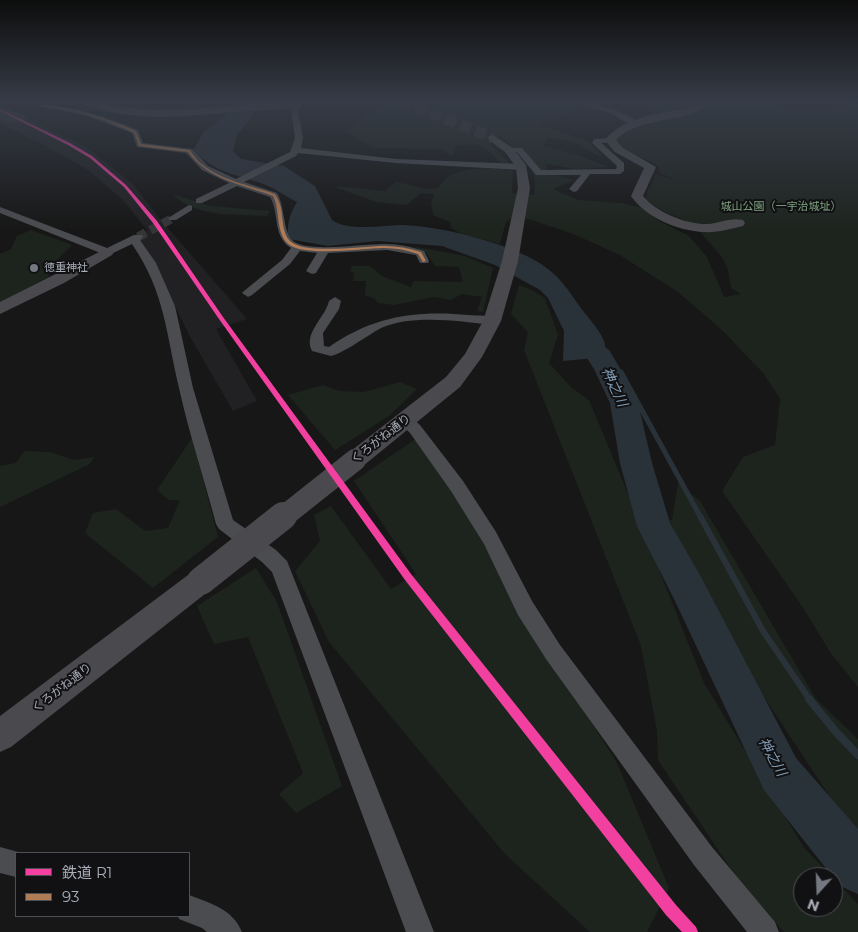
<!DOCTYPE html>
<html>
<head>
<meta charset="utf-8">
<style>
  body { margin:0 }
  #map { position:relative; width:858px; height:932px; overflow:hidden; background:#171717; font-family:Montserrat,"Noto Sans JP",sans-serif }
  canvas { display:block }
  .legend { position:absolute; left:15px; top:852px; width:175px; height:65px; box-sizing:border-box; background:#111113; border:1px solid #4d4f55; margin:0; padding:6px 9px; list-style:none; font-size:15px; color:#a8adb8 }
  .legend li { display:flex; align-items:center; gap:10px; height:25px }
  .legend b { width:25px; border:1px solid #4d4f55 }
  .north { position:absolute; left:793px; top:867px; width:50px; height:50px; box-sizing:border-box; background:#111113; border:1px solid #4d4f55; border-radius:50%; rotate:200deg; font-size:14px; font-weight:700; line-height:20px; text-align:center; color:#a8adb8 }
  .north::after { content:''; display:block; margin:auto; width:18px; height:22px; background:#757880; clip-path:polygon(50% 0,100% 100%,50% 72%,0 100%) }
</style>
</head>
<body>
<div id="map">
<canvas width="858" height="932"></canvas>
<ul class="legend">
<li><b style="height:6px;background:#f240a1"></b>鉄道 R1</li>
<li><b style="height:6px;background:#b07c57"></b>93</li>
</ul>
<div class="north">N</div>
</div>
<script>
const context = document.querySelector('canvas').getContext('2d');
context.lineJoin = 'round';
function paint(path, color) { context.fillStyle = color; context.fill(path, 'evenodd'); }
function trace(path, color, width, dash) { context.strokeStyle = color; context.lineWidth = width; context.lineCap = dash ? 'butt' : 'round'; context.setLineDash(dash || []); context.stroke(path); }
function drawText(font, color, halo, rows, align = 'center') {
  context.font = font + ' Montserrat,"Noto Sans JP",sans-serif'; context.lineWidth = 4; context.setLineDash([]); context.textBaseline = 'middle'; context.strokeStyle = halo; context.fillStyle = color; for (const [text, x, y, turn = 0] of rows) {
    context.save(); context.translate(x, y); context.rotate((+turn || 0) * Math.PI / 180); context.textAlign = isNaN(turn) ? turn : align; if (halo) context.strokeText(text, 0, 0); context.fillText(text, 0, 0); context.restore();
  }
}
paint(new Path2D(`
  M0,106L86,147L133,184L161,220L247,319L216,329L257,401L233,411L189,335L154,261L137,236L147,230L123,200L88,170L53,150L0,123Z`), '#212123');
paint(new Path2D(`
  M380,101H555L582,107L572,115L542,121L541,125L588,141L603,158L571,141L547,138L544,146L581,156L608,167L576,169L547,164L546,172L574,180L553,189L578,200L621,203L642,208L659,221L689,236L707,257L724,297L741,294L731,288L728,269L722,257L693,224L663,211L646,200L648,190L656,175L676,180L660,173L659,167C645,156 625,156 617,140C627,127 643,128 655,113L634,103L620,101H752L801,109L858,104V687L830,652L804,609L722,491L743,457L775,445L780,399L764,374L723,331L678,292L618,254L573,234L529,219L511,218L506,222L500,244L460,233L451,228L450,222L433,215L431,204L434,194L421,193L407,205L376,202L338,188L337,186L385,191L396,182L429,189L438,188C451,165 490,167 513,171L512,193L534,195C540,168 521,151 500,137L487,140L511,165H502C483,143 481,144 454,146V155H449L442,149L372,148L345,131L381,105Z
  M173,194L210,206L270,211L267,216C237,214 195,218 173,194Z
  M31,230L72,245L53,264L48,277L0,303V254L11,249L17,236Z
  M412,246L465,256L493,268L483,312L477,311L482,297L462,294L451,300L434,297L394,305L378,303L375,299L365,295L366,281H353L354,273L350,271L352,266H370L382,276L411,287L414,281L463,282L459,267L435,266L426,253Z
  M519,285L532,290L545,298L558,335L549,363L572,388L589,400L644,532L704,683L804,848L832,877H803V907H833V878L858,904V932H784L745,890L658,760L657,731L641,646L524,350L528,332L511,314Z
  M400,382L417,389L389,416L335,450L288,395L323,385L339,391L364,392Z
  M192,438L218,537L153,588L85,533L93,513L116,509L145,531L168,528L180,500H169L157,490Z
  M417,438L454,492L535,633L617,763L669,888L647,932H590L505,854L329,642L295,571L320,541L314,515L331,506L391,589L416,574L354,481Z
  M24,451L50,452L74,460L94,457L90,464L0,507V466L16,463Z
  M678,483L700,501L816,699L858,739V839L723,635L669,520H672Z
  M256,568L277,602L342,786L296,813L279,794L303,773L248,637L214,644L197,606Z`), '#1d241e');
paint(new Path2D(`
  M234,101H260L253,115L237,135L233,151L241,159L284,166L315,186L332,220C349,232 383,225 403,225C442,226 518,245 548,269C561,279 569,291 578,304C586,316 599,328 604,341C606,346 605,352 605,357L563,361L564,331L548,298L540,290L495,265L442,246L377,241L328,246L288,239C287,224 289,215 297,202C287,197 277,190 266,185C238,174 215,174 193,150L203,133L225,116L236,104Z`), '#2a3239');
trace(new Path2D(`
  M601,347L608,352L621,374`), '#2a3239', 4);
trace(new Path2D(`
  M621,372L701,518`), '#2a3239', 5);
trace(new Path2D(`
  M700,516L763,631L810,700`), '#2a3239', 6);
trace(new Path2D(`
  M809,699L836,732L858,755`), '#2a3239', 8);
paint(new Path2D(`
  M576,315L585,317L620,369L638,403L652,463L670,523L701,577L796,758L858,829V894L840,886L764,790L675,601L637,526L620,463L610,403L594,369L564,322L567,317Z`), '#2a3239');
paint(new Path2D(`
  M0,105L29,118L9,123L0,119Z`), '#353536');
trace(new Path2D(`
  M138,237L173,218`), '#343537', 9, [9, 5]);
trace(new Path2D(`
  M401,101L493,138`), '#343537', 11, [11, 5]);
paint(new Path2D(`
  M299,101H305L298,110L303,138L301,148L396,159L522,164L526,167L522,170L396,163L298,153L296,156L244,182L277,193C285,206 283,231 292,240C306,254 366,243 386,244C399,244 412,247 424,251L429,261L428,263H420L416,255L387,250L328,253L316,273L312,274L306,271L317,253L300,251L290,264L252,295L248,297L242,293L244,291L282,260L291,248C272,236 280,214 270,197L237,186L202,203H196V199L229,183L202,170L186,153L137,147L132,133L87,116L39,106L42,104C76,107 107,117 138,130L143,143L192,149L208,166L236,179L290,152L295,138L291,110Z
  M565,101C590,101 621,108 640,124L633,126L608,112L566,102Z
  M610,138L614,140L613,142L601,143L624,163V171L620,174H590L577,191L574,192L569,189L581,175H536L517,152H509L505,150L509,148H522L541,170L616,169L617,166L592,143L594,139Z
  M189,205L192,206V210L176,220H170L168,218Z
  M0,207L107,248L134,235H142L143,237L140,240L156,263L175,306L193,388L233,520L276,550L287,561L434,932H406L272,572L262,562L219,529L216,524C204,479 189,433 179,388C166,333 165,292 132,244L111,254H103L0,213Z
  M335,297L341,301L339,309L323,333L324,346L329,347C373,316 416,310 469,315C477,316 492,314 498,321L492,325C460,321 411,314 381,328C368,335 344,353 331,356L312,351C303,333 325,318 329,301Z
  M405,415L410,416L420,425L463,481L496,532L532,601L560,645L712,847L775,922L779,932H747L694,865L546,659L518,615L484,544L451,491L410,433L397,420L400,416Z
  M0,847L22,853H16V877L0,873Z
  M189,895C210,903 233,909 242,932H207L202,928L179,919L178,916H189Z`), '#4b4c50');
paint(new Path2D(`
  M698,101H706L708,104C692,123 640,115 616,140L623,148L656,167L643,196C656,212 687,225 708,224C719,223 732,217 743,220L745,223L743,226C731,229 716,233 704,232C678,231 645,217 631,196L644,168L615,152L605,140C624,115 665,113 694,107L698,103Z
  M493,135L513,148L526,165L530,188L518,261L501,321L482,357L460,387L363,466L355,469L347,466L344,460L347,454L446,377L465,354L483,321L502,261L518,188L516,167L505,152L489,140L488,138L489,136Z
  M107,248L112,249L114,252L112,255L64,283L0,314V302Z
  M201,569L210,572L214,581L210,590L11,747L0,752V716L192,572Z`), '#4a4a4e');
paint(new Path2D(`
  M78,101H93L120,107L156,110L193,109L287,101H308C299,110 259,110 244,111C195,115 144,123 95,108C89,106 82,105 78,101Z`), '#4d4f52');
trace(new Path2D(`
  M282,518L355,460`), '#4a4a4e', 22);
trace(new Path2D(`
  M201,581L283,516`), '#4a4a4e', 28);
paint(new Path2D(`
  M42,105C75,108 106,118 136,131L141,144L190,150C192,153 195,157 197,160C217,180 250,185 275,194C278,199 280,203 281,208C283,218 282,233 290,241C304,255 363,246 384,246C397,246 409,248 421,252L426,261L423,262L418,254C407,250 396,248 384,248C363,248 302,258 287,243C276,232 280,209 273,196C241,184 209,180 188,152L139,146L134,133C115,124 97,117 77,112C65,109 53,108 41,107Z`), '#b07c57');
paint(new Path2D(`
  M0,109L70,143L92,156L126,185L157,221L223,317L411,574L676,905L696,927L698,932H682L666,915L405,580L219,319L153,223L124,187L90,158L68,145L0,111Z`), '#f240a1');
const sky = context.createLinearGradient(0, 0, 0, 231);
sky.addColorStop(0, '#0d0d0d');
sky.addColorStop(0.44, '#363c47');
sky.addColorStop(1, '#363c4700');
context.fillStyle = sky;
context.fillRect(0, 0, 858, 231);
for (const [x, y, r, color] of [
  [34,268,5,"#757880"]
]) { const dot = new Path2D(); dot.arc(x, y, r, 0, 2 * Math.PI); context.fillStyle = color; context.fill(dot); trace(dot, '#111113', 2); }
drawText('11px', '#7fa381', '#111113', [
  ["城山公園（一宇治城址）",781,207]
]);
drawText('11px', '#a8adb8', '#111113', [
  ["徳重神社",44,268]
], 'left');
drawText('12px', '#a8adb8', '#111113', [
  ["くろがね通り",381,439,-38],
  ["くろがね通り",62,688,-38]
]);
drawText('italic 14px', '#7f9bb3', '#111113', [
  ["神之川",614,387,65],
  ["神之川",772,757,61]
]);
</script>
</body>
</html>
